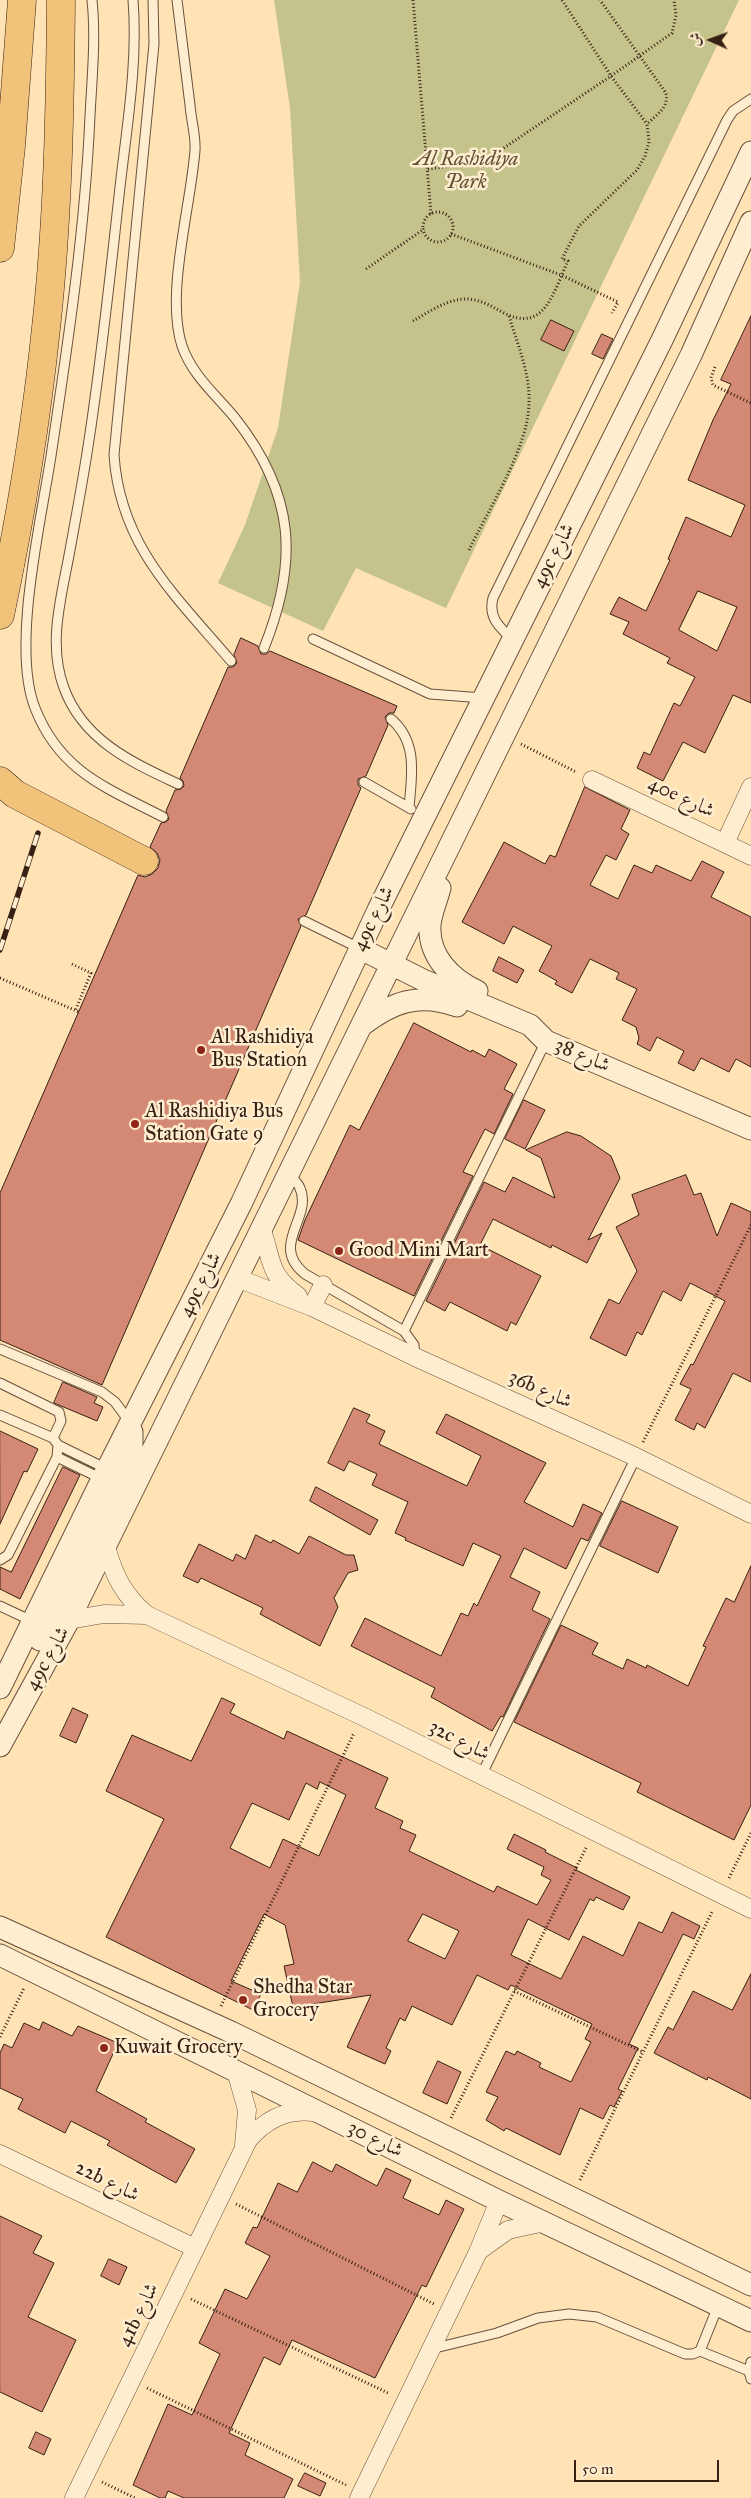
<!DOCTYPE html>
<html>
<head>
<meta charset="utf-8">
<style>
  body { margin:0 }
  #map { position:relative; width:751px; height:2498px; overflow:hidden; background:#ffe3b5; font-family:"IM FELL Great Primer",Amiri,serif }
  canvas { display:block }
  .north { position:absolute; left:686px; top:15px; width:50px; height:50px; -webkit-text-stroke:4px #ffedcf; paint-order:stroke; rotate:272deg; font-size:14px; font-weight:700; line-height:20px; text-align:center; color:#392015 }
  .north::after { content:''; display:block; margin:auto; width:18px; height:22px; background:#392015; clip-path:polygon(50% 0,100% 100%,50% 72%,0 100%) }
  .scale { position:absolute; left:574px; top:2460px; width:145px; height:22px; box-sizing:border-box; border:2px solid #392015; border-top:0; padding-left:6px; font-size:15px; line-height:18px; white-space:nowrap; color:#392015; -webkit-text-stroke:4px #ffedcf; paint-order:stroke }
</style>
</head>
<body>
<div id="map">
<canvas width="751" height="2498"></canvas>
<div class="north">ش</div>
<div class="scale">50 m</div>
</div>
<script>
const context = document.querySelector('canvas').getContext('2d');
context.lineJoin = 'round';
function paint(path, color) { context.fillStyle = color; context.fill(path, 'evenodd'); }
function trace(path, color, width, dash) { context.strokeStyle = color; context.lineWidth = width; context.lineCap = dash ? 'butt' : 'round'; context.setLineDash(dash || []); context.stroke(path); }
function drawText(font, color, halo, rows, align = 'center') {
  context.font = font + ' "IM FELL Great Primer",Amiri,serif'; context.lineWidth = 5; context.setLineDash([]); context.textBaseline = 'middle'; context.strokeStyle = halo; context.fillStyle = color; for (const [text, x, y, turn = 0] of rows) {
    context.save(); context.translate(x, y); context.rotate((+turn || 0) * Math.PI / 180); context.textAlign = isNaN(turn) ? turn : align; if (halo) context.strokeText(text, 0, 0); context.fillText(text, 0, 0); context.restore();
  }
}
paint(new Path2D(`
  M274,0H739L446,608L356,568L323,631L218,583L245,525L278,428L300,282L290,108Z`), '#c4c38b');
const building = new Path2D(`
  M751,316V703L733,695L705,753L683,742L663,781L637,768L644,752L650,755L674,703L680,706L695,677L667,663L670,658L623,634L629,622L610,614L619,597L646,611L670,560L668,559L686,517L731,537L745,505L688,480L713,420L731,384L721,380ZM698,591L737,607L717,651L679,630Z
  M551,320L574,331L564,351L541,340Z
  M602,334L613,339L603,359L592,354Z
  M241,638L258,646L261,654H266L270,651L397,706L394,713H389L385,717L388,725L366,776L358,779V785L361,788L306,915L298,919L301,926L102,1385L0,1340V1193L138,875L145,877L152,874L158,868L160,860L157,853L150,847L161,823L166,822L169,819L166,811L175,790L181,789L184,786L183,781L180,778L228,667H233L237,663L234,655Z
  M585,787L630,810L621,829L629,834L616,860L606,855L590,885L618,899L634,865L652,873L656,865L691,881L702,861L724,872L711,897L751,917V1067L736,1059L729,1072L701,1058L694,1071L678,1063L684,1051L657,1037L650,1051L637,1044L639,1038L636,1027L622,1020L637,989L616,979L619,973L590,959L572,993L555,984L557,981L539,971L552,946L513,926L504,944L462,922L504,842L545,864L550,855L555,857Z
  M499,957L524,970L517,983L493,971Z
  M414,1023L471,1052L472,1050L485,1057L489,1049L517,1064L504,1089L513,1094L494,1134L485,1129L463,1172L473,1176L414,1296L298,1240L305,1220L350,1125L359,1130Z
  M524,1100L545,1110L525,1149L505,1139Z
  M567,1132L581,1136L611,1156L620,1178L588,1240L602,1233L587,1263L552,1245L551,1248L493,1219L480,1245L541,1276L516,1325L511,1322L507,1331L450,1302L445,1311L426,1301L484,1182L505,1192L513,1177L555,1198L541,1158L526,1150Z
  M686,1175L694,1195L701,1193L717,1236L731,1203L751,1212V1382L733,1373L705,1428L697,1423L694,1430L675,1420L691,1389L680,1384L691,1364L693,1365L725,1301L690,1283L681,1301L663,1291L642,1335L637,1332L626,1356L590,1338L609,1299L619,1304L637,1271L616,1227L639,1215L632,1195Z
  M63,1382L97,1397L94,1403L103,1407L97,1421L54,1403Z
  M354,1408L370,1415L366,1422L385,1431L379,1444L467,1486L481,1456L436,1433L446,1414L546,1463L524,1502L573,1527L583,1504L602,1513L588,1541L581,1538L566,1569L524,1548L510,1577L540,1592L532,1610L550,1619L503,1717L501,1716L492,1731L431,1697L435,1688L351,1646L365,1618L441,1656L461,1613L468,1616L474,1603L477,1606L501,1556L473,1543L463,1566L405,1540L406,1538L395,1533L408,1502L372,1485L377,1474L349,1461L344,1471L328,1463Z
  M0,1431L38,1449L27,1472L24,1471L0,1524Z
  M63,1467L80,1475L20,1599L0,1589V1567L11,1572Z
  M316,1487L378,1520L370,1535L310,1501Z
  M622,1501L678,1527L658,1573L600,1546Z
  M256,1535L271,1543L273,1540L299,1554L309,1536L346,1555H354L358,1570L348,1573L334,1598L338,1607L320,1646L260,1614L263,1608L201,1578L198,1583L183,1576L199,1544L233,1561L236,1554L245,1559Z
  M751,1566V1805L734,1840L637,1792L641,1783L514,1722L561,1625L598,1643L592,1654L623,1669L627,1659L646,1668L647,1665L688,1686L706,1647L703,1646L726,1598L734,1602Z
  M222,1698L235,1704L230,1713L284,1739L287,1731L388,1778L375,1808L403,1821L400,1828L416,1835L409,1851L494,1892L497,1886L537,1905L551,1880L541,1875L544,1867L507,1849L514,1834L546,1850L545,1852L577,1868L576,1870L630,1897L623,1910L596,1897L594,1901L590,1899L569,1940L528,1919L511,1955L561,1979L583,1936L623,1956L639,1922L662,1933L672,1912L700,1926L694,1939L683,1934L629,2044L638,2048L618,2089L622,2091L614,2107L610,2105L603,2119L580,2108L560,2155L506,2128L504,2131L486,2120L498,2097L486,2092L506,2051L515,2055L517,2051L541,2063L539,2067L571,2082L591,2042L585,2039L592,2024L511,1985L508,1990L477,1975L452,2025L412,2006L405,2021L400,2018L386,2048L391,2051L385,2064L347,2047L371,1995L293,2007L284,1966L294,1964L285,1925L264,1914L231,1981L261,1994L253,2010L106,1937L164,1819L106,1791L132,1735L191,1761ZM320,1782L346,1795L319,1856L283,1839L270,1868L230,1848L252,1803L289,1820L306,1783L317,1789ZM423,1914L459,1931L445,1959L408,1941Z
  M73,1708L88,1715L76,1743L60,1736Z
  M751,1974V2099L708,2077L707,2080L654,2053L668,2027L673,2030L693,1991L732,2010Z
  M43,2022L72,2036L78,2026L118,2043L96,2091L147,2119L145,2122L195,2149L176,2183L107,2145L110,2141L71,2121L65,2133L18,2109L23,2099L0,2088V2053L4,2044L12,2048L24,2023L39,2030Z
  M438,2061L461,2072L447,2104L423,2093Z
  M313,2162L332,2172L336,2164L377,2186L386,2168L411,2180L403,2198L439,2215L446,2200L464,2209L426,2287L422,2285L375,2378L292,2340L280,2365L264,2357L229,2433L250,2443L245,2455L293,2479L284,2498H184L168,2491L165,2498H160L133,2485L168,2404L192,2415L220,2354L199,2343L225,2289L247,2299L270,2256L245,2243L253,2227L257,2228L278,2183L297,2192Z
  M0,2216L42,2236L33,2253L54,2263L28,2317L76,2340L42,2412L0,2392Z
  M109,2259L127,2267L119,2285L101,2276Z
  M36,2432L51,2439L44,2455L29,2448Z
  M305,2473L326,2483L320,2496L298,2486Z`);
paint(building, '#d38974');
trace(building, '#392015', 1);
const service = new Path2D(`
  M92,0C96,38 92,77 90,116C85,230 68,343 51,456C41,522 11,647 35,708C60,772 107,788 163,817
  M133,0C138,62 127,125 120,187C110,276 101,365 87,453C82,485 76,517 70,550C62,595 47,643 64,688C83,740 131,762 178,784
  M153,0L154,44L114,455C120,546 176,596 231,661
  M177,0C181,35 186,70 190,105C191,120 196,136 195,150C191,206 165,294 182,346C192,375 216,395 235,418C295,494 299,561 264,648
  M313,639L430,694L483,698
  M512,639C499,627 488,617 493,598L727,120L733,111L751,99
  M391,719C418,742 412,775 409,807
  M364,782L411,809
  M304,921L359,948
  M289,1174C292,1178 297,1182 299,1186C315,1217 268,1244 305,1274L404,1331L414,1345L415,1357
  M404,1331L546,1041
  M0,1349L102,1392L115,1402L129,1421
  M0,1383L59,1412L61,1421L53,1438
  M0,1415L53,1438L58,1445L57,1457L8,1555L0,1560
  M58,1445L107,1469
  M57,1457L102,1479
  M0,1606L32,1621
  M481,1776L636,1457
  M431,2349L497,2333L538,2318L569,2314L597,2317L685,2354H693L700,2351L718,2306
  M700,2351L749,2371
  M751,2362L749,2371L751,2379`);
const minor = new Path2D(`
  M592,780L751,856
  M725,843L751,787
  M261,1228C273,1260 267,1274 298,1296
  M237,1278L312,1307L415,1357L636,1457L751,1514
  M312,1307L323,1285
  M106,1546C113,1574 124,1596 147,1615L362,1716L751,1909
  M69,1620L104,1614L147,1615
  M236,2071L247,2110L244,2145
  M0,2154L195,2248
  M480,2250L508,2230L545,2222
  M74,2498L248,2140C266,2119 289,2107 318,2113
  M359,2498L478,2252L499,2201`);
const tertiary = new Path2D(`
  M440,888C437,900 431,913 430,925C428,956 451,979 477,991
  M359,948L423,980L530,1025L546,1041L751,1129
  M361,1026C392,1002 419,992 457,1006
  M40,1640L125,1467L132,1446V1432
  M0,1688L102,1479L241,1204L378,910L662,340L751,152
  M0,1746L69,1620L691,355L751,222
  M0,1927L231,2032L751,2285
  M0,1955L499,2201L751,2321`);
const trunk = new Path2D(`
  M0,248L11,146L22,0
  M0,615C20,520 36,425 46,328C58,220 60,109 61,0
  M0,781L15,794L144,861`);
trace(service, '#6a513d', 11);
trace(minor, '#6a513d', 19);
trace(tertiary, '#6a513d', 23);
trace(trunk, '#392015', 29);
trace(new Path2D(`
  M413,0L431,214
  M562,0L611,76L647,124
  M428,169L483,162L611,76L672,33L676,15L674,0
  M423 227a15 15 0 1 1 30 0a15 15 0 1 1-30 0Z
  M451,234L561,275L618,302L612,313
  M366,269L424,229
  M413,321C429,312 447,299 466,299C480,299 491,306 502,312C545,335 553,292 568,261L562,259L579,226L637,170L645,156L649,142L647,124C657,114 669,108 666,93L600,0
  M715,367L711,378L713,385L751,403
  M469,550C489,508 529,447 529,402C530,373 517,343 509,316
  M521,744L576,772
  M72,964L91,973L75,1011
  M0,978L79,1012
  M643,1442L751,1225
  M729,1878L751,1833
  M514,1991L643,2052
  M221,2006L354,1733
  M0,2037L24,1988
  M451,2118L587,1846
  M580,2180L713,1910
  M236,2204L434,2304
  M191,2299L390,2394
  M147,2388L346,2485
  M102,2482L135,2498`), '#392015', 3, [1, 2.5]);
trace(service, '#ffedcf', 9);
trace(minor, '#ffedcf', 18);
trace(tertiary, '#ffedcf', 21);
trace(trunk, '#f0c27a', 28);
const rail = new Path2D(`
  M0,950L38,833`);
trace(rail, '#392015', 5.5);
trace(rail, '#ffedcf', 4, [11]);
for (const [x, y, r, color] of [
  [201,1050,5,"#8f2418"],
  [135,1124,5,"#8f2418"],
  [339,1251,5,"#8f2418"],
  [243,2000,5,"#8f2418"],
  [104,2048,5,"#8f2418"]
]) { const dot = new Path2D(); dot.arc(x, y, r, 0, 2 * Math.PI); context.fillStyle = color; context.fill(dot); trace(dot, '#ffedcf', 2); }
drawText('italic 20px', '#635138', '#ffedcf', [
  ["Al Rashidiya",466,160],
  ["Park",466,183]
]);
drawText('20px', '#392015', '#ffedcf', [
  ["49c شارع",554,556,-63],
  ["40e شارع",681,798,25],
  ["49c شارع",374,919,-64],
  ["شارع 38",582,1056,23],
  ["49c شارع",201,1285,-63],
  ["36b شارع",540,1390,24],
  ["49c شارع",48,1659,-61],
  ["32c شارع",459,1741,27],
  ["شارع 30",375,2140,26],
  ["22b شارع",107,2182,26],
  ["41b شارع",139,2315,-64]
]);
drawText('20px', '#392015', '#ffedcf', [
  ["Al Rashidiya",211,1038],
  ["Bus Station",211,1061],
  ["Al Rashidiya Bus",145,1112],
  ["Station Gate 9",145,1135],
  ["Good Mini Mart",349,1251],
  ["Shedha Star",253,1988],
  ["Grocery",253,2011],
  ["Kuwait Grocery",114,2048]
], 'left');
</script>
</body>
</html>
